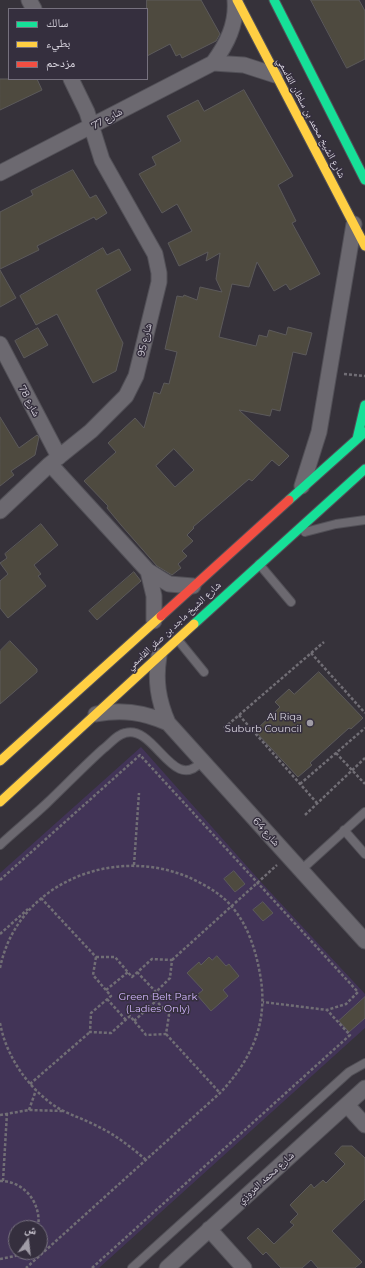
<!DOCTYPE html>
<html>
<head>
<meta charset="utf-8">
<style>
  body { margin:0 }
  #map { position:relative; width:365px; height:1268px; overflow:hidden; background:#36323a; font-family:Montserrat,"Noto Naskh Arabic",sans-serif }
  canvas { display:block }
  .legend { position:absolute; left:8px; top:8px; width:140px; height:72px; box-sizing:border-box; background:#352f3e; border:1px solid #76717e; margin:0; padding:5px 7px; list-style:none; font-size:12px; color:#d8d4de }
  .legend li { display:flex; align-items:center; gap:8px; height:20px }
  .legend b { width:20px; border:1px solid #76717e }
  .north { position:absolute; left:8px; top:1220px; width:40px; height:40px; box-sizing:border-box; background:#352f3e; border:1px solid #76717e; border-radius:50%; rotate:15deg; font-size:11px; font-weight:700; line-height:16px; text-align:center; color:#d8d4de }
  .north::after { content:''; display:block; margin:auto; width:14px; height:18px; background:#9f9ba5; clip-path:polygon(50% 0,100% 100%,50% 72%,0 100%) }
</style>
</head>
<body>
<div id="map">
<canvas width="365" height="1268"></canvas>
<ul class="legend">
<li><b style="height:5px;background:#16e098"></b>سالك</li>
<li><b style="height:5px;background:#ffcf43"></b>بطيء</li>
<li><b style="height:5px;background:#f24e42"></b>مزدحم</li>
</ul>
<div class="north">ش</div>
</div>
<script>
const context = document.querySelector('canvas').getContext('2d');
context.lineJoin = 'round';
function paint(path, color) { context.fillStyle = color; context.fill(path, 'evenodd'); }
function trace(path, color, width, dash) { context.strokeStyle = color; context.lineWidth = width; context.lineCap = dash ? 'butt' : 'round'; context.setLineDash(dash || []); context.stroke(path); }
function drawText(font, color, halo, rows, align = 'center') {
  context.font = font + ' Montserrat,"Noto Naskh Arabic",sans-serif'; context.lineWidth = 3; context.setLineDash([]); context.textBaseline = 'middle'; context.strokeStyle = halo; context.fillStyle = color; for (const [text, x, y, turn = 0] of rows) {
    context.save(); context.translate(x, y); context.rotate((+turn || 0) * Math.PI / 180); context.textAlign = isNaN(turn) ? turn : align; if (halo) context.strokeText(text, 0, 0); context.fillText(text, 0, 0); context.restore();
  }
}
paint(new Path2D(`
  M141,747L260,881L365,994V1028L99,1268H0V873ZM16,1228H40V1252H16Z`), '#423457');
const building = new Path2D(`
  M147,0H201L220,34L216,41L182,58L180,54L176,56L170,44L147,56Z
  M311,0H359L365,11V59L347,68Z
  M0,79H37L42,90L0,110Z
  M244,90L293,176L278,185L296,221L292,223L320,274L290,290L286,284L274,291L257,262L249,287L232,284L219,337L256,346L259,335L267,337L269,330L286,335L288,327L312,333L306,355L293,352L280,411L272,409L270,416L239,410L289,456L279,466L272,460L252,481L249,479L193,527L194,528L187,535L193,541L182,551L187,556L178,564L181,568L172,575L157,566L121,525L107,508L108,506L84,481L116,452L108,443L135,418L144,428L154,392L160,394L164,383L169,384L177,352L165,349L177,296L183,297L184,295L197,300L200,287L222,292L216,279L220,253L206,261L208,252L179,266L168,243L192,231L177,204L162,213L139,174L156,165L152,157L181,141L167,116L198,100L204,111ZM174,449L194,470L175,487L156,466Z
  M73,170L90,198L96,195L107,213L96,220L94,217L37,246L39,250L0,269V212L33,195L31,191Z
  M103,248L107,255L119,249L131,270L96,290L123,343L116,371L93,383L57,314L36,325L20,296Z
  M0,270L16,298L0,307Z
  M38,328L48,345L24,358L15,341Z
  M0,417L19,448L37,435L39,437L35,455L11,471L14,475L0,486Z
  M41,524L58,545L34,565L41,574L38,576L46,586L8,618L0,608V581L8,574L0,563L7,558L5,554Z
  M134,572L141,581L97,620L89,611Z
  M10,641L37,669V672L0,704V651Z
  M319,672L363,718L351,729L349,728L310,763L312,765L298,777L255,731L280,707L275,702L289,689L294,694Z
  M234,871L245,884L235,892L224,879Z
  M263,902L273,913L263,921L253,910Z
  M217,956L226,966L229,964L239,976L223,990L228,996L211,1011L197,995L203,990L187,973L199,962L201,965L209,957L212,960Z
  M365,997V1018L349,1032L339,1021Z
  M342,1146H352L365,1158V1199L332,1231L362,1262L355,1268H318L311,1260L302,1268H281L266,1252L263,1255L247,1238L258,1228L274,1244L294,1225L290,1222L298,1214L290,1205L311,1184L314,1188L323,1180L326,1183L345,1164L335,1154Z`);
paint(building, '#4e4a3f');
trace(building, '#5c5a5b', 1);
const lane = new Path2D(`
  M305,532L336,524L365,520
  M259,564L291,602
  M178,640L204,672
  M344,830L365,854
  M0,845C15,831 31,818 46,804C65,786 83,767 103,749C110,744 116,735 125,733C155,724 173,795 202,761
  M301,870L365,812
  M132,1268L349,1072L365,1063`);
const street = new Path2D(`
  M29,0L34,9
  M213,63L244,65L275,75
  M0,173L213,63C227,44 237,24 235,0
  M0,344L59,457
  M50,464L148,571L169,584L193,586
  M302,486L319,432L354,224
  M0,511L50,464L91,431L126,396L136,376L159,282V273L155,254L102,160L87,112L71,79
  M148,571L154,596V621
  M159,656C155,680 158,700 168,723L365,941
  M96,714C122,709 144,712 168,723
  M347,1105L365,1125
  M209,1229L244,1268
  M167,1268L365,1088`);
const fast = new Path2D(`
  M274,0L365,180
  M357,439L365,405
  M289,500L365,432
  M194,624L365,469`);
const slow = new Path2D(`
  M237,0L365,246
  M0,761L161,616
  M0,802L194,624`);
const jam = new Path2D(`
  M161,616L289,500`);
trace(lane, '#525057', 10);
trace(street, '#525057', 17);
trace(fast, '#525057', 11);
trace(slow, '#525057', 11);
trace(jam, '#525057', 11);
trace(new Path2D(`
  M344,374L365,376
  M311,653L365,713
  M239,715L317,803
  M224,728L324,642
  M336,753L365,784
  M300,784L365,728
  M305,815L365,758
  M134,865L139,793
  M0,880L140,755L358,992L346,1004L327,1010L263,1002
  M41,898L96,957
  M0,934L28,909
  M96,957H115L132,977L152,959L172,960L170,978L152,996L169,1015L166,1034L146,1035L130,1016L111,1033L90,1032L91,1013L111,996L93,975Z
  M172,960L277,865
  M0,968C17,884 112,845 188,877C204,884 222,894 233,908C248,926 256,951 260,974C269,1022 252,1059 220,1093L26,1268
  M137,972L156,992
  M106,990L128,972
  M107,999L126,1020
  M134,1021L156,1001
  M0,1023C6,1055 26,1085 52,1104C64,1113 79,1117 93,1124C113,1133 130,1146 146,1160
  M166,1034L220,1093
  M30,1084L90,1032
  M29,1110L36,1090
  M0,1115L29,1110L63,1111
  M0,1181C25,1181 42,1204 38,1228
  M3,1181L7,1113
  M0,1259L15,1256L22,1252
  M92,1268L350,1035L327,1010`), '#716e75', 2.5, [3, 2]);
trace(lane, '#6c6970', 8);
trace(street, '#6c6970', 15);
trace(fast, '#16e098', 9);
trace(slow, '#ffcf43', 9);
trace(jam, '#f24e42', 9);
for (const [x, y, r, color] of [
  [310,723,4,"#9f9ba5"]
]) { const dot = new Path2D(); dot.arc(x, y, r, 0, 2 * Math.PI); context.fillStyle = color; context.fill(dot); trace(dot, '#352f3e', 1.5); }
drawText('10px', '#d8d4de', '#352f3e', [
  ["شارع الشيخ محمد بن سلطان القاسمي",311,118,62],
  ["شارع 77",107,119,-28],
  ["شارع 95",145,340,-77],
  ["شارع 78",29,401,62],
  ["شارع الشيخ ماجد بن صقر القاسمي",174,626,-43],
  ["شارع 64",266,832,48],
  ["شارع محمد المروزي",266,1178,-42]
]);
drawText('10px', '#d8d4de', '#352f3e', [
  ["Al Riqa",302,717],
  ["Suburb Council",302,729]
], 'right');
drawText('10px', '#d3b7ff', '#352f3e', [
  ["Green Belt Park",158,997],
  ["(Ladies Only)",158,1009]
]);
</script>
</body>
</html>
